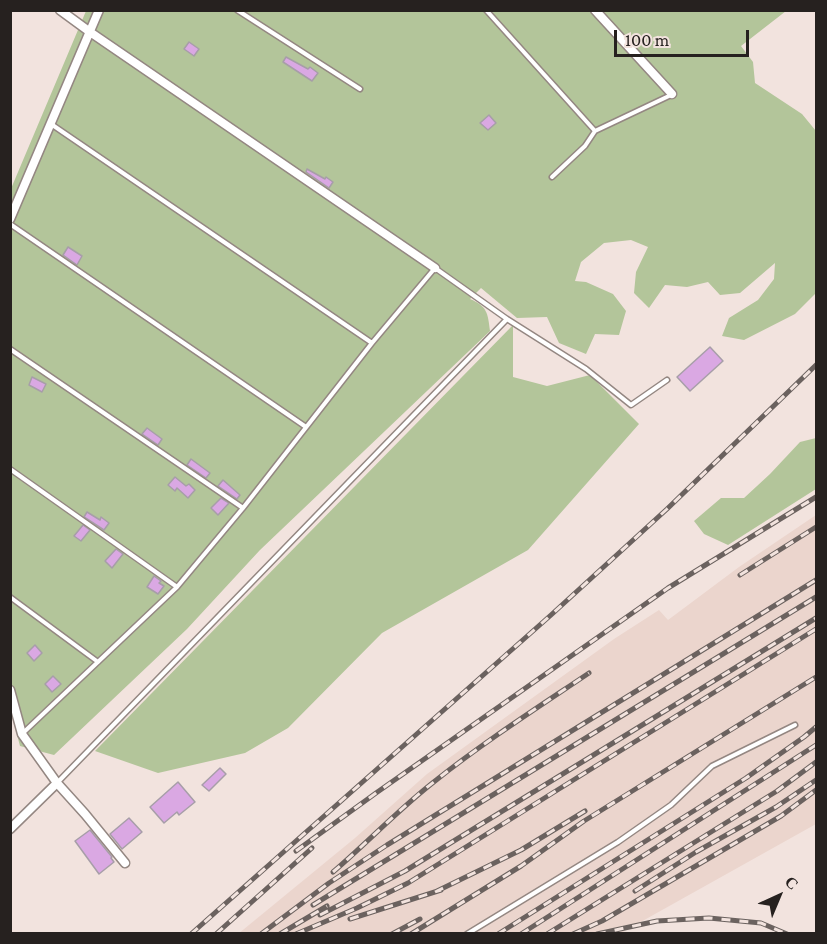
<!DOCTYPE html>
<html>
<head>
<meta charset="utf-8">
<style>
  body { margin:0 }
  #map { position:relative; width:827px; height:944px; overflow:hidden; background:#f2e3de; font-family:"Crimson Pro",serif }
  canvas { display:block }
  .frame { position:absolute; inset:0; border:12px solid #26211f; pointer-events:none }
  .north { position:absolute; left:749px; top:866px; width:60px; height:60px; -webkit-text-stroke:4px #f2e3de; paint-order:stroke; rotate:44deg; font-size:16px; font-weight:700; line-height:24px; text-align:center; color:#26211f }
  .north::after { content:''; display:block; margin:auto; width:21px; height:27px; background:#26211f; clip-path:polygon(50% 0,100% 100%,50% 72%,0 100%) }
  .scale { position:absolute; left:614px; top:30px; width:135px; height:27px; box-sizing:border-box; border:3px solid #26211f; border-top:0; padding-left:8px; font-size:18px; line-height:21px; white-space:nowrap; color:#26211f; -webkit-text-stroke:4px #f2e3de; paint-order:stroke }
</style>
</head>
<body>
<div id="map">
<canvas width="827" height="944"></canvas>
<div class="frame"></div>
<div class="north">С</div>
<div class="scale">100 m</div>
</div>
<script>
const context = document.querySelector('canvas').getContext('2d');
context.lineJoin = 'round';
function paint(path, color) { context.fillStyle = color; context.fill(path, 'evenodd'); }
function trace(path, color, width, dash) { context.strokeStyle = color; context.lineWidth = width; context.lineCap = dash ? 'butt' : 'round'; context.setLineDash(dash || []); context.stroke(path); }
paint(new Path2D(`
  M816,515V824L621,933L238,934L355,838L427,774L614,639L659,610L668,620L739,567Z`), '#ebd5cd');
paint(new Path2D(`
  M86,11H786L741,46L753,62L755,83L802,114L816,131V293L795,314L744,340L722,336L729,318L758,300L774,279L775,263L740,293L720,295L708,282L687,287L665,285L649,308L634,293L636,272L648,247L631,240L604,243L581,262L575,281L586,282L613,294L626,311L619,335L595,334L586,354L559,343L547,317L517,318L481,288L470,299C487,306 488,313 490,331L260,550L187,629L54,755L20,746L11,712L10,191Z
  M513,325V377L547,386L590,375L639,424L528,550L382,633L288,728L245,753L158,773L95,751Z
  M816,438V489L728,545L704,534L694,521L721,498H744L770,474L800,442Z`), '#b3c59a');
const building = new Path2D(`
  M189,42L199,49L194,56L184,49Z
  M286,57L308,69L310,67L318,73L312,81L283,62Z
  M489,115L496,123L488,130L480,123Z
  M307,169L325,179L326,177L333,182L329,188L306,172Z
  M68,247L82,256L77,265L63,255Z
  M710,347L723,361L690,391L677,377Z
  M32,377L46,384L42,392L29,385Z
  M147,428L162,439L158,445L142,434Z
  M191,459L210,473L206,478L187,465Z
  M175,477L186,486L189,484L195,490L188,498L177,488L175,491L168,485Z
  M223,480L240,495L237,499L218,486Z
  M221,498L229,503L218,515L211,508Z
  M87,512L100,520L101,517L109,523L104,530L84,517Z
  M83,525L90,530L81,541L74,536Z
  M116,549L123,554L112,568L105,561Z
  M154,576L161,581L159,583L164,586L158,594L147,587Z
  M35,645L42,653L34,661L27,653Z
  M53,676L61,684L52,692L45,684Z
  M220,768L226,774L209,791L202,785Z
  M178,782L195,802L179,815L177,812L164,823L150,807Z
  M129,818L142,832L122,849L110,834Z
  M90,830L112,857L111,858L114,862L99,874L75,841Z`);
paint(building, '#daa8e3');
trace(building, '#a79ea8', 1.5);
const lane = new Path2D(`
  M237,10L360,89
  M486,10L595,131
  M51,124L372,343
  M552,177L585,146L595,131L671,95
  M10,224L306,427
  M10,349L243,508
  M10,469L177,587
  M10,597L98,662
  M23,733L177,587L243,508L372,343L435,268L507,319L586,369L631,405L667,380
  M57,783L507,319
  M467,934L618,842L671,805L712,766L795,725`);
const street = new Path2D(`
  M60,10L90,32L435,268
  M595,10L672,94
  M10,219L99,10
  M10,690L22,734L57,783L85,814L125,863
  M10,829L57,783`);
trace(lane, '#948782', 7);
trace(street, '#948782', 11);
trace(lane, '#fff', 4);
trace(street, '#fff', 8);
const rail = new Path2D(`
  M740,575L816,527
  M296,851L376,793L668,588L816,497
  M333,872C368,842 399,809 435,781C484,742 537,708 589,673
  M635,891L696,852L776,807L816,780
  M435,892L521,850L585,811
  M313,905L816,597
  M320,915L405,871L816,618
  M350,919L441,890
  M191,934L551,615L667,509L816,365
  M216,934L312,848
  M261,934L329,883L387,845L816,580
  M280,934L327,906
  M296,934L357,908L408,883L816,629
  M392,934L420,919
  M411,934L521,866L584,821L816,677
  M498,934L746,778L804,737L816,727
  M521,934L816,745
  M547,934L777,791L816,762
  M573,934L602,921L781,816L816,790
  M597,934L657,921L709,918L761,923L787,934`);
trace(rail, '#6b625f', 5);
trace(rail, '#f2e3de', 3, [9]);
</script>
</body>
</html>
